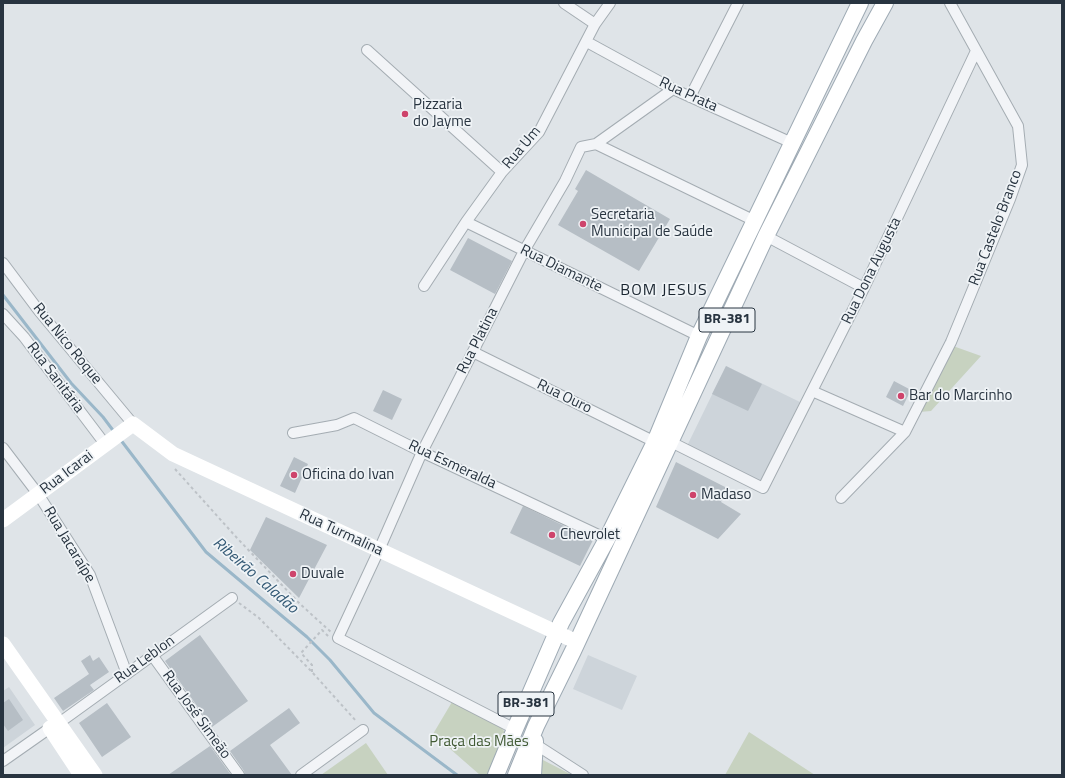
<!DOCTYPE html>
<html>
<head>
<meta charset="utf-8">
<style>
  body { margin:0 }
  #map { position:relative; width:1065px; height:778px; overflow:hidden; background:#dfe4e8; font-family:"Titillium Web",sans-serif }
  canvas { display:block }
  .frame { position:absolute; inset:0; border:4px solid #283440; pointer-events:none }
</style>
</head>
<body>
<div id="map">
<canvas width="1065" height="778"></canvas>
<div class="frame"></div>
</div>
<script>
const context = document.querySelector('canvas').getContext('2d');
context.lineJoin = 'round';
function paint(path, color) { context.fillStyle = color; context.fill(path, 'evenodd'); }
function trace(path, color, width, dash) { context.strokeStyle = color; context.lineWidth = width; context.lineCap = dash ? 'butt' : 'round'; context.setLineDash(dash || []); context.stroke(path); }
function drawText(font, color, halo, rows, align = 'center') {
  context.font = font + ' "Titillium Web",sans-serif'; context.lineWidth = 3.5; context.setLineDash([]); context.textBaseline = 'middle'; context.strokeStyle = halo; context.fillStyle = color; for (const [text, x, y, turn = 0] of rows) {
    context.save(); context.translate(x, y); context.rotate((+turn || 0) * Math.PI / 180); context.textAlign = isNaN(turn) ? turn : align; if (halo) context.strokeText(text, 0, 0); context.fillText(text, 0, 0); context.restore();
  }
}
paint(new Path2D(`
  M726,366L800,402L759,485L685,450Z
  M588,655L637,676L622,710L573,689Z
  M9,687L35,725L3,748V691Z`), '#cdd4da');
paint(new Path2D(`
  M953,346L981,356L931,411L919,412Z
  M452,702L499,725L504,731L506,737L490,775H480L433,734Z
  M749,732L815,775H725Z
  M366,743L388,775H321Z
  M543,760L572,775H536L537,764Z`), '#c7d2c0');
trace(new Path2D(`
  M3,295L71,383L103,417L115,433
  M120,439L206,552L307,637L330,660L374,713L453,772L457,775`), '#9ab7c9', 3);
paint(new Path2D(`
  M586,170L670,219L639,271L558,225L578,191L575,189Z
  M468,238L512,261L495,294L450,270Z
  M726,366L762,384L748,411L712,394Z
  M894,381L911,390L903,406L886,397Z
  M383,390L402,399L392,420L373,411Z
  M294,457L308,464L295,493L280,486Z
  M676,462L727,488L721,502L741,514L718,539L656,507Z
  M523,506L593,540L580,566L510,533Z
  M266,517L327,545L299,598L250,550Z
  M200,635L248,701L212,727L165,661Z
  M90,655L93,661L99,657L109,672L90,685L94,690L63,711L54,698L89,674L81,661Z
  M9,699L23,720L8,731L3,724V703Z
  M107,703L131,737L102,757L79,723Z
  M289,708L300,723L270,745L292,775H245L244,771L230,751Z
  M210,746L231,775H168Z`), '#b6bec5');
const street = new Path2D(`
  M564,3L595,24
  M587,42L673,89L792,143
  M367,50L502,172
  M690,97L738,3
  M596,144L755,221
  M466,222L699,336
  M766,236L864,288
  M3,263L39,311L133,424
  M424,286L466,222L502,172L539,132L595,24L610,3
  M3,314L24,337L105,444
  M473,352L655,442
  M812,391L905,432
  M293,433L337,425L354,418L422,452L607,539
  M671,442L763,488L864,288L976,51
  M3,448L38,494L90,575L127,674
  M841,498L905,432L951,342L1010,199L1022,165L1018,126L950,3
  M152,655L239,775
  M59,723L232,598
  M515,729L338,638L379,550L422,452L524,251L565,181L581,147L596,144L673,89
  M532,748L535,744L583,775
  M3,761L50,728
  M301,775L363,730`);
const primary = new Path2D(`
  M496,775L515,729L561,623L607,539L655,442L699,336L860,3
  M516,775L536,726L573,651L766,236L864,41L885,3
  M533,775L535,741`);
trace(street, '#a4acb2', 12);
trace(primary, '#9eaab4', 18);
trace(new Path2D(`
  M175,469L237,538L300,604L331,632
  M239,603L259,618L312,672L357,722
  M312,672V665L301,653L322,630L329,637`), '#bdc2c7', 2, [3, 3]);
trace(street, '#f2f4f7', 10);
trace(new Path2D(`
  M3,520L133,424L173,454L577,642
  M3,644L95,775
  M50,728L81,775`), '#fff', 15);
trace(primary, '#fff', 16);
for (const [x, y, r, color] of [
  [405,114,4,"#ce436b"],
  [583,224,4,"#ce436b"],
  [901,396,4,"#ce436b"],
  [294,475,4,"#ce436b"],
  [693,495,4,"#ce436b"],
  [552,535,4,"#ce436b"],
  [293,574,4,"#ce436b"]
]) { const dot = new Path2D(); dot.arc(x, y, r, 0, 2 * Math.PI); context.fillStyle = color; context.fill(dot); trace(dot, '#eff3f6', 1.5); }
for (const [x, y, w] of [
  [727,320,56],
  [526,704,56]
]) { const box = new Path2D(); box.roundRect(x - w / 2, y - 12, w, 24, 3); context.fillStyle = '#eff3f6'; context.fill(box); trace(box, '#283440', 1); }
drawText('bold 14px', '#283440', null, [
  ["BR-381",727,320],
  ["BR-381",526,704]
]);
drawText('15px', '#283440', '#eff3f6', [
  ["Rua Prata",688,95,25],
  ["Rua Um",522,148,-50],
  ["Rua Castelo Branco",996,228,-69],
  ["Rua Diamante",561,269,26],
  ["Rua Dona Augusta",872,271,-64],
  ["Rua Platina",478,341,-63],
  ["Rua Nico Roque",67,344,51],
  ["Rua Sanitária",55,378,53],
  ["Rua Ouro",564,397,26],
  ["Rua Esmeralda",452,465,25],
  ["Rua Icarai",67,473,-37],
  ["Rua Turmalina",341,533,25],
  ["Rua Jacaraípe",69,545,59],
  ["Rua Leblon",145,660,-36],
  ["Rua José Simeão",196,715,54]
]);
drawText('15px', '#283440', '#eff3f6', [
  ["Pizzaria",413,105],
  ["do Jayme",413,122],
  ["Secretaria",591,215],
  ["Municipal de Saúde",591,232],
  ["Bar do Marcinho",909,396],
  ["Oficina do Ivan",302,475],
  ["Madaso",701,495],
  ["Chevrolet",560,535],
  ["Duvale",301,574]
], 'left');
drawText('15px', '#425b35', '#eff3f6', [
  ["Praça das Mães",479,742]
]);
context.letterSpacing = '1px';
drawText('16px', '#1a2530', '#eff3f6', [
  ["BOM JESUS",664,291]
]);
context.letterSpacing = '0px';
drawText('italic 16px', '#325874', '#eff3f6', [
  ["Ribeirão Caladão",255,576,41]
]);
</script>
</body>
</html>
